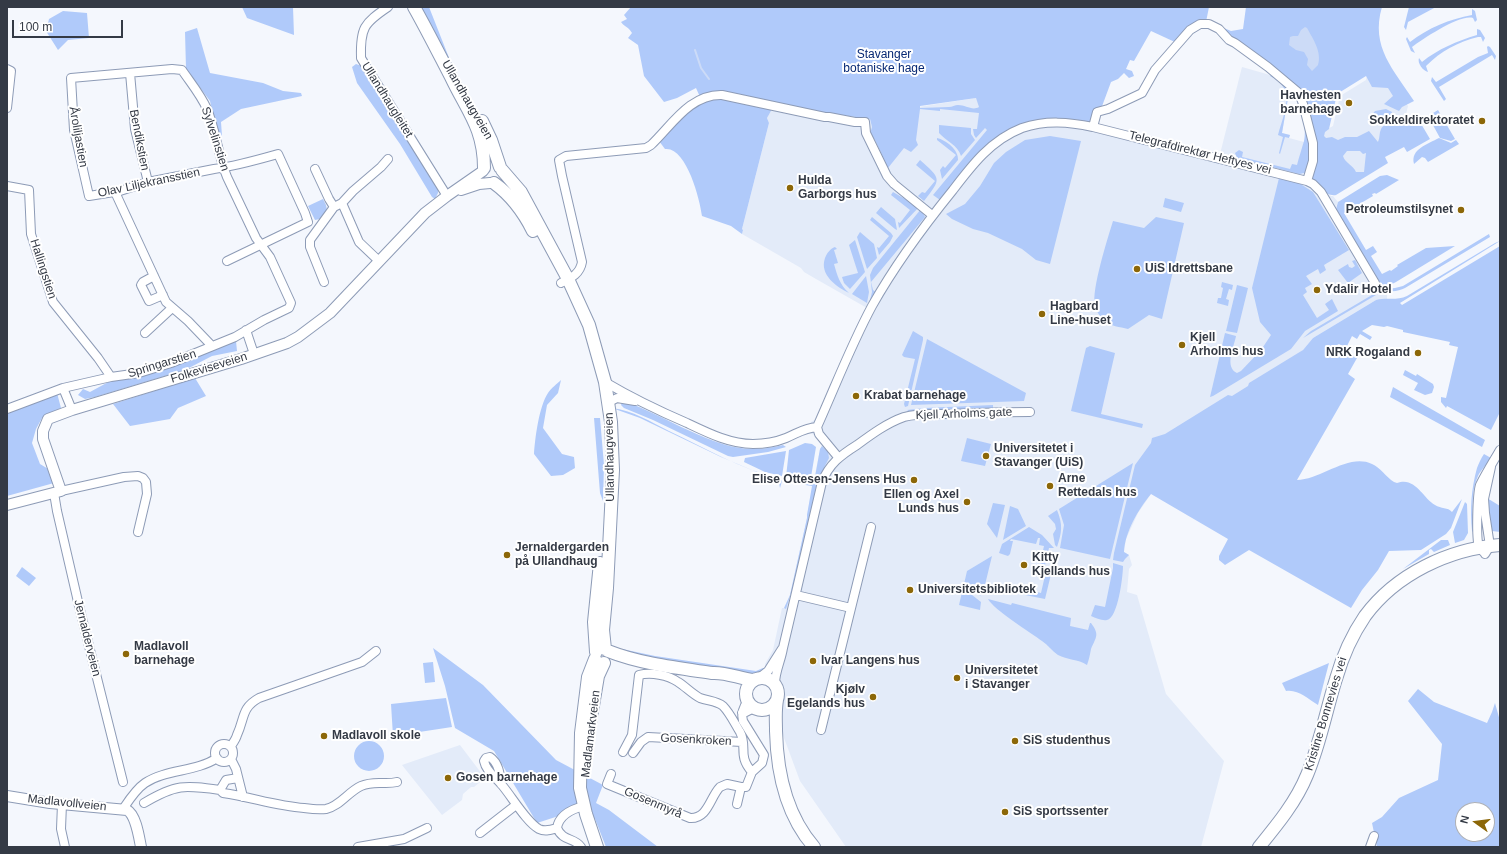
<!DOCTYPE html>
<html>
<head>
<meta charset="utf-8">
<style>
  body { margin:0 }
  #map { position:relative; width:1507px; height:854px; overflow:hidden; background:#f4f7fd; font-family:Arial,sans-serif }
  canvas { display:block }
  .frame { position:absolute; inset:0; border:8px solid #343a45; pointer-events:none }
  .north { position:absolute; left:1455px; top:802px; width:40px; height:40px; box-sizing:border-box; background:#fff; border:1px solid #aeb0b5; border-radius:50%; rotate:284deg; font-size:11px; font-weight:700; line-height:16px; text-align:center; color:#343a45 }
  .north::after { content:''; display:block; margin:auto; width:14px; height:18px; background:#8c6708; clip-path:polygon(50% 0,100% 100%,50% 72%,0 100%) }
  .scale { position:absolute; left:12px; top:20px; width:111px; height:18px; box-sizing:border-box; border:2px solid #343a45; border-top:0; padding-left:5px; font-size:12px; line-height:14px; white-space:nowrap; color:#343a45; -webkit-text-stroke:3px #fff; paint-order:stroke }
</style>
</head>
<body>
<div id="map">
<canvas width="1507" height="854"></canvas>
<div class="frame"></div>
<div class="north">N</div>
<div class="scale">100 m</div>
</div>
<script>
const context = document.querySelector('canvas').getContext('2d');
context.lineJoin = 'round';
function paint(path, color) { context.fillStyle = color; context.fill(path, 'evenodd'); }
function trace(path, color, width, dash) { context.strokeStyle = color; context.lineWidth = width; context.lineCap = dash ? 'butt' : 'round'; context.setLineDash(dash || []); context.stroke(path); }
function drawText(font, color, halo, rows, align = 'center') {
  context.font = font + ' Arial,sans-serif'; context.lineWidth = 4; context.setLineDash([]); context.textBaseline = 'middle'; context.strokeStyle = halo; context.fillStyle = color; for (const [text, x, y, turn = 0] of rows) {
    context.save(); context.translate(x, y); context.rotate((+turn || 0) * Math.PI / 180); context.textAlign = isNaN(turn) ? turn : align; if (halo) context.strokeText(text, 0, 0); context.fillText(text, 0, 0); context.restore();
  }
}
paint(new Path2D(`
  M1380,60L1408,106L1405,118L1407,122L1364,172H1352L1320,140L1322,132L1333,126L1340,96L1366,80L1368,71Z
  M1242,67L1270,75L1272,74L1284,86L1289,95L1282,133L1290,135L1289,138L1304,142L1302,174L1305,173L1312,175L1331,196H1333L1338,202L1336,207V210L1382,286L1387,291V299L1376,300L1313,338L1304,349L1151,494L1138,513L1126,539L1124,552L1129,555L1132,565L1129,569L1127,592L1137,595L1166,694L1224,761L1201,847H846L800,781L777,719L782,694L778,679V674L765,668V664L773,650L782,608H785L790,595L807,518V515L820,449L822,446L814,435L810,433L811,422L818,418L867,308L816,279L804,272L801,268L742,234L743,230L742,229L769,123L767,118L768,114L772,109L827,113L870,119L872,126L918,107L976,98L980,107L1041,120L1058,118L1072,119L1090,122L1220,154Z
  M460,745L485,778L474,787H471L463,794L462,800L442,815L402,765Z`), '#e3ebf9');
paint(new Path2D(`
  M242,7H293L294,35L247,18Z
  M420,7H429L455,73Z
  M631,7H1209L1206,22L1177,43L1151,31L1134,61L1130,60L1126,69L1132,71L1134,76L1129,78L1124,73L1118,79L1111,82L1101,109L1091,122L1072,119H1050L1041,120L1010,129L940,200L933,195L987,130L985,128L976,138L974,135L973,129H977L979,113L940,109V111L920,109L916,140L918,145L911,152L904,148L888,168L875,140L870,134L872,127L870,119L827,113L772,109L767,118L769,123L742,229L743,230L742,234L731,226L702,216C700,199 686,146 665,149L659,141L700,97L696,88L677,98L664,102L644,76L638,45L628,38L632,33C628,26 624,27 621,22L627,19L624,15ZM976,98L979,107C972,111 966,105 958,105C955,105 952,107 949,107C940,107 929,108 920,108V106Z
  M1246,7H1382C1370,47 1394,70 1414,101L1402,107L1399,111L1384,104L1393,96L1388,88L1372,87L1366,76L1337,94L1329,129L1325,132L1324,136L1326,138L1332,137L1338,140L1345,137H1357L1369,131L1378,142C1380,138 1379,133 1381,129C1385,120 1414,117 1423,115L1425,119L1420,122L1430,139L1407,152L1404,147L1385,157L1388,163L1336,195C1326,197 1317,185 1312,177L1313,165L1303,98L1229,38L1219,26L1231,31L1243,29ZM1347,151H1360L1363,154L1366,153L1364,172H1356C1353,165 1345,163 1343,156Z
  M1409,7H1436L1408,22L1406,30L1404,27Z
  M1472,9L1475,11L1477,20L1475,22L1473,18C1460,14 1423,39 1412,47L1415,53L1411,51L1406,39L1407,37L1410,42C1428,28 1450,19 1472,15Z
  M63,11L87,13L89,38L68,40L58,50L46,31L49,19Z
  M197,28L210,73L263,83L283,91L301,93L302,96L241,109L221,122L222,136L218,138L210,101L186,69L185,32Z
  M1477,29L1480,30L1485,38L1483,42L1481,37H1478C1458,42 1441,51 1426,66L1428,72C1423,71 1417,63 1419,58L1422,62C1438,49 1457,41 1477,35Z
  M1488,46L1490,47L1496,56L1495,60L1492,55L1439,87L1446,99L1444,101L1431,81L1432,77L1436,82L1478,57L1488,53L1487,47Z
  M356,64L362,66L438,189V193L435,199L432,197L400,144L357,83L352,67Z
  M1273,73L1288,88L1289,92L1282,133L1290,135L1289,138L1285,137L1280,154L1279,153L1283,137L1278,135C1284,112 1297,89 1270,76Z
  M1293,94L1297,96C1304,107 1313,141 1311,155C1311,161 1309,167 1305,173L1299,174L1237,158L1235,153L1239,150L1243,152L1242,157L1290,169L1292,164L1297,165C1299,157 1302,148 1304,141C1307,130 1302,101 1292,96Z
  M1386,109L1392,112L1391,116L1369,121L1368,120L1375,111Z
  M1438,110L1455,139L1451,141L1440,138L1428,116Z
  M939,125L971,128V134L975,140L961,156C958,145 946,141 939,133Z
  M1050,136L1081,141L1050,264L1036,260L1022,249L988,233L973,229L952,219L946,214L965,204L980,186L994,163L1006,152L1025,140Z
  M937,138C946,140 959,150 958,160L942,179L940,170L943,166L945,168L956,155L937,140Z
  M1439,138L1451,143L1456,140L1459,144L1428,162L1425,158L1422,157L1414,164C1410,149 1428,144 1439,138Z
  M920,160C941,179 942,178 924,201L918,196L922,192L925,193L935,181L916,165Z
  M1387,175L1399,180L1376,194L1375,193L1372,194L1373,196L1344,213L1366,250L1373,246L1377,252L1371,256L1382,274L1390,270L1391,271L1398,266L1397,265L1426,248L1455,246L1396,282L1390,285L1382,286L1336,209L1338,202L1380,176Z
  M1279,178L1299,183L1313,192L1349,250L1324,265L1326,270L1320,274L1318,269L1306,276L1312,284L1305,288L1307,292L1303,295L1317,318L1329,310L1325,304L1332,299L1338,311L1305,331L1291,349L1213,396L1210,397L1225,333L1236,336C1234,347 1224,367 1237,373L1241,371L1261,350L1271,335L1260,322L1252,288Z
  M893,192L919,207L899,228L898,222L900,223L910,210L891,195Z
  M1165,198L1184,203L1181,212L1163,207Z
  M323,199L326,205L327,210L320,219L315,220L308,206Z
  M881,207L895,219L897,230L895,229L876,213Z
  M921,209L925,217L871,282L873,290L876,292L869,304L872,292L870,275L873,268Z
  M872,217L891,233L893,236L890,242L879,255L877,247L879,248L889,236L870,220Z
  M1156,217L1184,223L1162,319L1149,315L1128,329C1120,327 1110,326 1105,321C1100,317 1096,311 1095,305C1091,291 1108,237 1113,221L1144,228Z
  M860,232L874,244L877,258L867,269L857,237Z
  M1489,234L1490,237L1405,288C1399,291 1390,293 1384,289L1395,288L1403,286Z
  M855,240L865,272L850,289L844,283L842,277L858,273L849,245Z
  M1500,241L1400,303L1402,305L1500,246V412L1491,430L1447,406L1446,408L1441,402V397L1446,398L1458,347L1449,345L1450,342L1403,332V330L1387,326L1384,327L1372,325L1362,331L1372,337L1370,340L1360,334L1357,339L1352,336L1346,348L1339,344L1337,345L1357,358L1348,374L1355,379L1297,480C1321,480 1348,453 1372,464C1380,467 1386,477 1394,482L1397,483C1415,476 1423,498 1435,505C1441,509 1448,507 1452,512L1462,499L1451,528L1446,534L1421,550L1389,551L1378,570L1362,590L1351,608L1249,550L1225,565L1219,560V556L1228,539L1151,494C1138,510 1125,532 1124,552L1129,555L1125,559L1123,562L1113,560L1114,553L1135,465L1151,443L1152,438L1165,434L1228,395L1232,396L1248,386L1249,383L1303,350L1313,338L1376,300C1386,297 1397,301 1407,296L1495,243Z
  M835,247L837,249L834,250L838,263L834,264C837,275 840,285 849,293C837,287 819,275 825,258C827,253 830,249 835,247Z
  M1355,260L1362,273L1348,283L1338,270L1348,264L1349,267L1352,268L1355,266L1352,261Z
  M866,276L869,292L867,303L852,294Z
  M1222,282L1233,285L1232,290L1229,289L1226,299L1229,300L1228,306L1217,303L1218,298H1221L1223,288L1221,287Z
  M1237,285L1248,288L1237,333L1226,331Z
  M1377,292L1376,295L1303,338L1311,331Z
  M913,331L923,337V340L908,406L905,407L904,404L915,359L904,357L902,355Z
  M927,339L1026,393L1024,401L911,405Z
  M236,341L237,351L212,356L185,370L95,397L85,399L78,395L83,389L90,392L112,380Z
  M1090,346L1115,353L1101,414L1143,424L1142,428L1071,411L1086,348Z
  M1405,370L1416,376L1417,374L1433,384L1434,387L1432,393L1425,395L1414,390L1418,383L1403,375Z
  M195,378L206,396L178,408L170,419L130,426L113,404Z
  M561,380L558,393L547,405L543,428L562,454L574,457L575,468L563,475L551,476L534,454C535,439 539,406 548,393C551,388 557,384 561,380Z
  M1393,387L1485,440L1482,447L1390,397Z
  M57,393L61,408L42,418L36,429L32,443L40,464L50,470L54,483L7,496V413Z
  M622,402L630,403C646,410 662,417 677,425C715,442 740,456 783,445L786,447L768,452L733,457L728,456L653,420L624,408L621,405Z
  M993,405V409L910,412L907,410L925,408Z
  M612,408C632,410 651,422 669,431C705,448 741,469 780,479L782,481L780,488L779,483L771,478L721,457L640,418Z
  M594,418H600L604,465L603,501L600,493Z
  M967,438L991,444L985,466L961,461Z
  M805,443L812,444L816,447L811,477L809,479L786,477L789,450Z
  M822,446L828,452L829,458L818,480L815,477L820,449Z
  M786,451L782,476L765,472L744,462L745,458Z
  M1484,454L1491,458C1487,464 1480,471 1478,476C1470,493 1473,515 1474,533L1472,531C1470,509 1471,490 1477,468C1479,463 1481,458 1484,454Z
  M1133,463L1110,559L1060,548L1064,525L1059,509Z
  M785,480L817,483L793,587L786,609L784,608L790,595L807,518V515L812,486L786,482Z
  M1487,498L1500,506V532L1492,531L1491,527Z
  M1465,502L1467,504L1468,533L1464,540L1455,543L1453,532Z
  M993,503L1005,505L997,538L987,524Z
  M1010,506L1018,509L1026,526L1003,540Z
  M1057,510C1063,525 1062,532 1057,547L1055,545L1053,534L1056,529L1055,524L1048,516Z
  M1029,527L1042,535L1054,548H1049L1045,565L1040,563L1044,546L1039,545L1040,538H1038L1036,544L1011,539L1010,541H1013L1010,554L1008,556L999,553L1002,544Z
  M1441,540H1448L1450,545L1434,552L1431,549L1429,550V554L1403,569Z
  M992,556L984,589L978,588L977,592L982,597L964,584L967,571Z
  M1113,563L1123,566C1123,576 1118,618 1107,620C1102,621 1096,618 1091,616L1095,605L1105,607L1113,568Z
  M22,567L36,578L29,586L16,576Z
  M1044,568L1052,570L1045,599L1010,592V586L1041,593L1046,571L1044,570Z
  M963,588L981,602L980,610L959,605Z
  M988,599L1011,605L1012,603L1071,618L1070,626L1088,630L1090,623H1091C1100,635 1096,637 1091,649C1090,654 1089,660 1087,665C1078,659 1067,660 1058,655C1052,651 1048,645 1042,641C1030,632 994,610 988,599Z
  M433,648L483,685L556,760L603,785L596,803L609,810L658,847H606L595,819L574,811L537,823L494,751L455,728L445,686Z
  M622,649L655,656L756,671L763,668H767L758,675L753,676L622,653Z
  M433,662L435,682L425,683L423,663Z
  M1329,663L1318,705C1308,699 1298,689 1286,691L1282,683Z
  M1418,689L1434,702L1487,723L1492,712L1495,703L1500,721V847H1377L1372,823L1382,817L1399,798L1438,780L1442,744L1408,701ZM1463,810H1487V834H1463Z
  M446,698L452,727L393,736L391,704Z
  M354 756a15 15 0 1 1 30 0a15 15 0 1 1-30 0Z`), '#b0cafa');
paint(new Path2D(`
  M1305,27L1307,28C1313,39 1322,52 1318,65L1312,71L1307,65L1308,59L1304,52L1296,50L1289,45L1290,37L1293,36H1298L1301,30Z`), '#ccdbf7');
trace(new Path2D(`
  M695,50L701,68L709,79`), '#ccdbf7', 2);
const minor = new Path2D(`
  M388,7C364,23 360,28 361,58L447,196
  M7,69L11,71L7,108
  M130,73L135,129L148,182
  M1093,127L1097,112L1108,109L1142,93L1155,70L1190,30L1200,24H1209L1219,29L1229,40L1235,43L1268,67L1299,93L1303,104L1313,143V161L1307,181
  M315,169L329,199L334,207
  M7,186L29,190L31,234L53,302L98,358L111,377
  M115,192L166,302L188,321L212,346
  M342,203L359,242L379,261
  M227,261L308,222
  M154,276L143,282L141,285L149,301L163,295
  M324,282L310,247V240L334,207L342,203L353,191L381,167L388,159
  M561,283C571,278 580,274 582,262L562,176L559,160L566,156L646,148L651,145C672,125 690,94 722,95L825,117H829L855,122H865L866,133L887,176L894,184L932,215
  M246,330L254,354
  M145,333L172,308
  M605,382C632,398 659,411 687,423C708,433 730,444 753,444C764,444 776,442 786,438C798,433 804,428 817,427C835,387 851,345 872,306C895,265 923,227 953,190C972,165 991,140 1022,128C1046,120 1069,122 1093,127L1307,181L1313,184L1321,192L1375,283
  M63,388L72,410
  M609,402L617,398L635,401
  M7,409L63,388L111,377L139,373L171,363L235,337L264,320L289,308L291,303L270,257L256,238L227,177C218,155 216,131 207,109C201,95 190,82 182,70L172,69L71,78L74,130L89,196L120,191L148,182L214,169C236,166 257,160 278,154L305,213L308,222
  M817,427L819,434L838,457
  M1491,467L1484,499L1485,513L1490,546L1485,554C1484,552 1480,549 1479,547C1476,539 1477,494 1480,485C1486,473 1493,462 1500,450
  M61,491L124,477L138,476L143,478L146,482L147,494L138,532
  M54,493L57,511L79,606L123,782
  M796,595L851,608
  M759,678L768,671L782,649
  M775,684C775,671 781,661 783,648L822,482C829,464 841,455 857,445C872,434 887,423 904,417C918,413 933,414 947,414C975,413 1002,412 1030,412
  M742,713L746,712L754,708
  M821,730L871,527
  M215 753a9 9 0 1 1 18 0a9 9 0 1 1-18 0Z
  M231,746C233,743 236,739 237,735C245,718 241,708 259,698L362,662L376,651
  M623,752L632,735L639,675C651,672 668,675 678,682C686,687 691,693 700,698C708,701 717,701 723,706C730,713 735,724 740,732C748,747 737,755 752,772L762,763L764,755L743,721C741,713 743,707 748,701
  M633,753L641,742L648,737L742,742
  M231,759L236,769L243,797
  M611,774L607,784L690,818C708,819 710,797 720,787L727,784L741,787
  M501,784C500,775 499,763 490,757L486,758L484,761C486,771 495,777 501,784C511,795 526,822 539,829C545,832 551,830 557,828C559,815 572,809 584,806
  M220,790L226,780L238,778
  M144,803C176,784 184,785 220,790L223,793C251,797 276,806 304,808C311,809 319,810 326,809C340,806 348,792 361,786C374,780 385,785 397,782
  M62,804L61,829L65,847
  M737,804L741,787H746L752,772
  M123,809C129,800 136,789 145,783C166,769 196,772 217,758
  M557,828C563,842 574,837 581,847
  M480,833L516,805
  M358,847L404,839L427,828
  M1370,847L1374,836`);
const tertiary = new Path2D(`
  M461,190L479,184L490,183
  M7,505L61,491L43,439V431L48,419L72,410L241,359L287,343L298,337L330,313L425,213L447,196L483,171
  M7,796L50,803L127,810C136,815 139,837 141,847`);
const secondary = new Path2D(`
  M414,7C427,30 439,54 451,77C467,111 484,128 484,168
  M482,121L491,140L500,167
  M502,170L521,192L568,279L589,325L605,382L611,422L613,470L607,588L603,630L605,649
  M494,183C512,196 523,211 533,231
  M608,651C641,664 678,668 712,673C727,672 740,679 754,680
  M596,652L594,622L600,563
  M595,659L588,677L581,733L580,788L586,814L597,847
  M746 694a16 16 0 1 1 32 0a16 16 0 1 1-32 0Z
  M777,700C775,711 776,720 776,731C777,772 786,815 814,847
  M589,729L598,676L604,663
  M1259,847C1277,825 1296,802 1307,775C1320,744 1326,711 1336,679C1342,658 1352,635 1365,616C1396,574 1449,549 1500,545`);
trace(minor, '#8d9bb6', 10);
trace(tertiary, '#8d9bb6', 12);
trace(secondary, '#8d9bb6', 14);
trace(minor, '#fff', 8);
trace(tertiary, '#fff', 10);
trace(secondary, '#fff', 12);
for (const [x, y, r, color] of [
  [1349,103,4,"#8c6708"],
  [1482,121,4,"#8c6708"],
  [790,188,4,"#8c6708"],
  [1461,210,4,"#8c6708"],
  [1137,269,4,"#8c6708"],
  [1317,290,4,"#8c6708"],
  [1042,314,4,"#8c6708"],
  [1182,345,4,"#8c6708"],
  [1418,353,4,"#8c6708"],
  [856,396,4,"#8c6708"],
  [986,456,4,"#8c6708"],
  [914,480,4,"#8c6708"],
  [1050,486,4,"#8c6708"],
  [967,502,4,"#8c6708"],
  [507,555,4,"#8c6708"],
  [1024,565,4,"#8c6708"],
  [910,590,4,"#8c6708"],
  [126,654,4,"#8c6708"],
  [813,661,4,"#8c6708"],
  [957,678,4,"#8c6708"],
  [873,697,4,"#8c6708"],
  [324,736,4,"#8c6708"],
  [1015,741,4,"#8c6708"],
  [448,778,4,"#8c6708"],
  [1005,812,4,"#8c6708"]
]) { const dot = new Path2D(); dot.arc(x, y, r, 0, 2 * Math.PI); context.fillStyle = color; context.fill(dot); trace(dot, '#fff', 1.5); }
drawText('12px', '#072974', '#fff', [
  ["Stavanger",884,55],
  ["botaniske hage",884,69]
]);
drawText('bold 12px', '#343a45', '#fff', [
  ["Havhesten",1341,96,"right"],
  ["barnehage",1341,110,"right"],
  ["Sokkeldirektoratet",1474,121,"right"],
  ["Hulda",798,181],
  ["Garborgs hus",798,195],
  ["Petroleumstilsynet",1453,210,"right"],
  ["UiS Idrettsbane",1145,269],
  ["Ydalir Hotel",1325,290],
  ["Hagbard",1050,307],
  ["Line-huset",1050,321],
  ["Kjell",1190,338],
  ["Arholms hus",1190,352],
  ["NRK Rogaland",1410,353,"right"],
  ["Krabat barnehage",864,396],
  ["Universitetet i",994,449],
  ["Stavanger (UiS)",994,463],
  ["Arne",1058,479],
  ["Rettedals hus",1058,493],
  ["Elise Ottesen-Jensens Hus",906,480,"right"],
  ["Ellen og Axel",959,495,"right"],
  ["Lunds hus",959,509,"right"],
  ["Jernaldergarden",515,548],
  ["på Ullandhaug",515,562],
  ["Kitty",1032,558],
  ["Kjellands hus",1032,572],
  ["Universitetsbibliotek",918,590],
  ["Madlavoll",134,647],
  ["barnehage",134,661],
  ["Ivar Langens hus",821,661],
  ["Universitetet",965,671],
  ["i Stavanger",965,685],
  ["Kjølv",865,690,"right"],
  ["Egelands hus",865,704,"right"],
  ["Madlavoll skole",332,736],
  ["SiS studenthus",1023,741],
  ["Gosen barnehage",456,778],
  ["SiS sportssenter",1013,812]
], 'left');
drawText('12px', '#343a45', '#fff', [
  ["Ullandhaugleitet",387,100,58],
  ["Ullandhaugveien",467,100,60],
  ["Åroliljastien",78,137,80],
  ["Sylvelinstien",215,139,72],
  ["Bendikstien",139,140,79],
  ["Telegrafdirektør Heftyes vei",1200,153,14],
  ["Olav Liljekransstien",149,183,-12],
  ["Hallingstien",43,269,72],
  ["Springarstien",162,364,-17],
  ["Folkeviseveien",209,368,-17],
  ["Kjell Arholms gate",964,414,-2],
  ["Ullandhaugveien",610,457,-91],
  ["Jernalderveien",87,638,76],
  ["Kristine Bonnevies vei",1326,714,-73],
  ["Madlamarkveien",591,734,-83],
  ["Gosenkroken",696,740,3],
  ["Madlavollveien",67,803,6],
  ["Gosenmyrå",653,803,23]
]);
</script>
</body>
</html>
